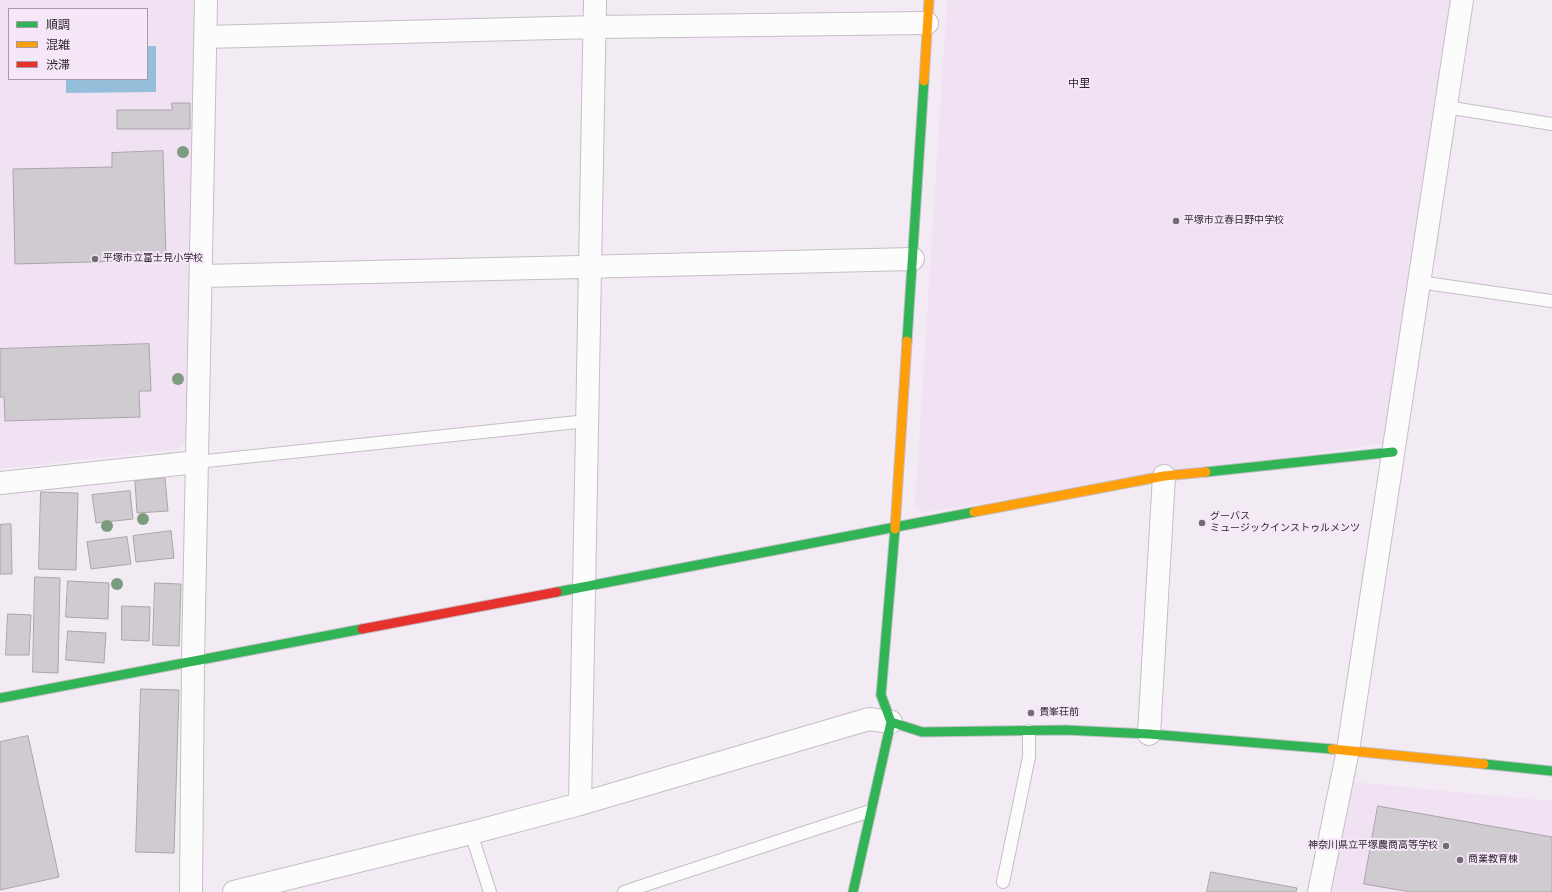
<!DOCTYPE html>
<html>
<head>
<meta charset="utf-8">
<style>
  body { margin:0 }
  #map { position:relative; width:1552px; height:892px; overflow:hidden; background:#f3ebf4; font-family:"Source Sans 3","Noto Sans JP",sans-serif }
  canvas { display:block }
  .legend { position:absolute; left:8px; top:8px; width:140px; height:72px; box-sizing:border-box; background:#f6e7f8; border:1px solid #a59aa6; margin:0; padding:5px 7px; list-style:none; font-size:12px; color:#2c262c }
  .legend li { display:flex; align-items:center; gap:8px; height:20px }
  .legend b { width:20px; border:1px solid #a59aa6 }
</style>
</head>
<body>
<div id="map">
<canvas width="1552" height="892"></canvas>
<ul class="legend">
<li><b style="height:5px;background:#30b455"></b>順調</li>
<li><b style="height:5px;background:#ff9f0a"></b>混雑</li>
<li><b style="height:5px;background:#e5322d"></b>渋滞</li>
</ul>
</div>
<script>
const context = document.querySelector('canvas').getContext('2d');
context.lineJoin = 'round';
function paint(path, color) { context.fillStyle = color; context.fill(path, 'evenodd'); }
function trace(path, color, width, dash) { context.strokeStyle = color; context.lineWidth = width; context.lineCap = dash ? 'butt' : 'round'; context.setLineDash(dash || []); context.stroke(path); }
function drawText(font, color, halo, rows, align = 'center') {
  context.font = font + ' "Source Sans 3","Noto Sans JP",sans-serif'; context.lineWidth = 4; context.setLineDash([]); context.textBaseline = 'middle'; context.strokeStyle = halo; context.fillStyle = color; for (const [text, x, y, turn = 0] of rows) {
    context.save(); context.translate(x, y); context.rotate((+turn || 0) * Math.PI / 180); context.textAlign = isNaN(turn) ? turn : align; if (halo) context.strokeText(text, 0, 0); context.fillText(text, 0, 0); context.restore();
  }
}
paint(new Path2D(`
  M0,0H195L187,440L179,449L0,469ZM9,9H147V79H9Z
  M947,0H1453L1386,443L920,513L915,504Z
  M1353,782L1552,801V892H1329Z`), '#f1e2f3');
paint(new Path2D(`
  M147,46H156V92L66,93V79H147Z`), '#95bedb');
const building = new Path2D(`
  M172,103H190V129H117V110H172Z
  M163,151L166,260L15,264L13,169L112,167V153Z
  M149,344L151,391H139L140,417L5,421L4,397H0V349Z
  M165,478L168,511L137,513L135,481Z
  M130,491L133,519L96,523L92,495Z
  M41,492L78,493L76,570L39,569Z
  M11,524L12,574H0V525Z
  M171,531L174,558L136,562L133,536Z
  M127,537L131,564L91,569L87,542Z
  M35,577L60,578L58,673L33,672Z
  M68,581L109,583L108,619L66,617Z
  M155,583L181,584L179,646L153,645Z
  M122,606L150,607L149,641L122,640Z
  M8,614L31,615L29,655H6Z
  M68,631L106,633L104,663L66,660Z
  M141,689L179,690L174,853L136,852Z
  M28,736L59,877L0,890V742Z
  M1378,806L1552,837V892H1411L1364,884Z
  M1211,872L1297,888L1296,892H1207Z`);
paint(building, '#d0cbd1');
trace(building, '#a9a4aa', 1);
const lane = new Path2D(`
  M1446,107L1552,124
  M1419,282L1552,301
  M197,462L587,421
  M471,833L490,892
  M1003,882L1029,757V731
  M624,892L870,811`);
const street = new Path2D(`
  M205,37L594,27L927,23
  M202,276L913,259
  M0,483L197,462
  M1149,734L1164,476
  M580,804L595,0
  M191,892L193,661L206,0
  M234,892L471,833L580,804L869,719L891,722
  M1319,892L1348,750L1462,0`);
const fast = new Path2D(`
  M907,341L924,81
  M1206,472L1393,452
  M557,592L974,512
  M0,698L362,629
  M891,722L922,732L1065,730L1149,734L1332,749
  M1484,764L1552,771
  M853,892L891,722L881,695L895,529`);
const slow = new Path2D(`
  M924,81L929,0
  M974,512L1164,476L1206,472
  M895,529L907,341
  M1332,749L1484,764`);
const jam = new Path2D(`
  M362,629L557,592`);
trace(lane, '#c4bec5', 14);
trace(street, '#c4bec5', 24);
trace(fast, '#c4bec5', 11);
trace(slow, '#c4bec5', 11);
trace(jam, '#c4bec5', 11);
trace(lane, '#fdfcfd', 12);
trace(street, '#fdfcfd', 22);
trace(fast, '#30b455', 9);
trace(slow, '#ff9f0a', 9);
trace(jam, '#e5322d', 9);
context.fillStyle = '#7c9c7f';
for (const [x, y] of [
  [183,152],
  [178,379],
  [143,519],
  [107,526],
  [117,584]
]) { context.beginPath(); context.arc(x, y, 6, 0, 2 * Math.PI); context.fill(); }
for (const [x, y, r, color] of [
  [1176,221,4,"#726b72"],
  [95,259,4,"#726b72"],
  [1202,523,4,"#726b72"],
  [1031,713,4,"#726b72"],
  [1446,846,4,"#726b72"],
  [1460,860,4,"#726b72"]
]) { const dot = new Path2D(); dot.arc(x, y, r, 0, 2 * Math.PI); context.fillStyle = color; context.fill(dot); trace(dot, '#f6e7f8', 1.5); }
drawText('10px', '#2c262c', '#f6e7f8', [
  ["平塚市立春日野中学校",1184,221],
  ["平塚市立富士見小学校",103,259],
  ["グーバス",1210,517],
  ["ミュージックインストゥルメンツ",1210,529],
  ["貴峯荘前",1039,713],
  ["神奈川県立平塚農商高等学校",1438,846,"right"],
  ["商業教育棟",1468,860]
], 'left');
drawText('11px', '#2c262c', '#f6e7f8', [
  ["中里",1079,85]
]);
</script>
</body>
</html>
